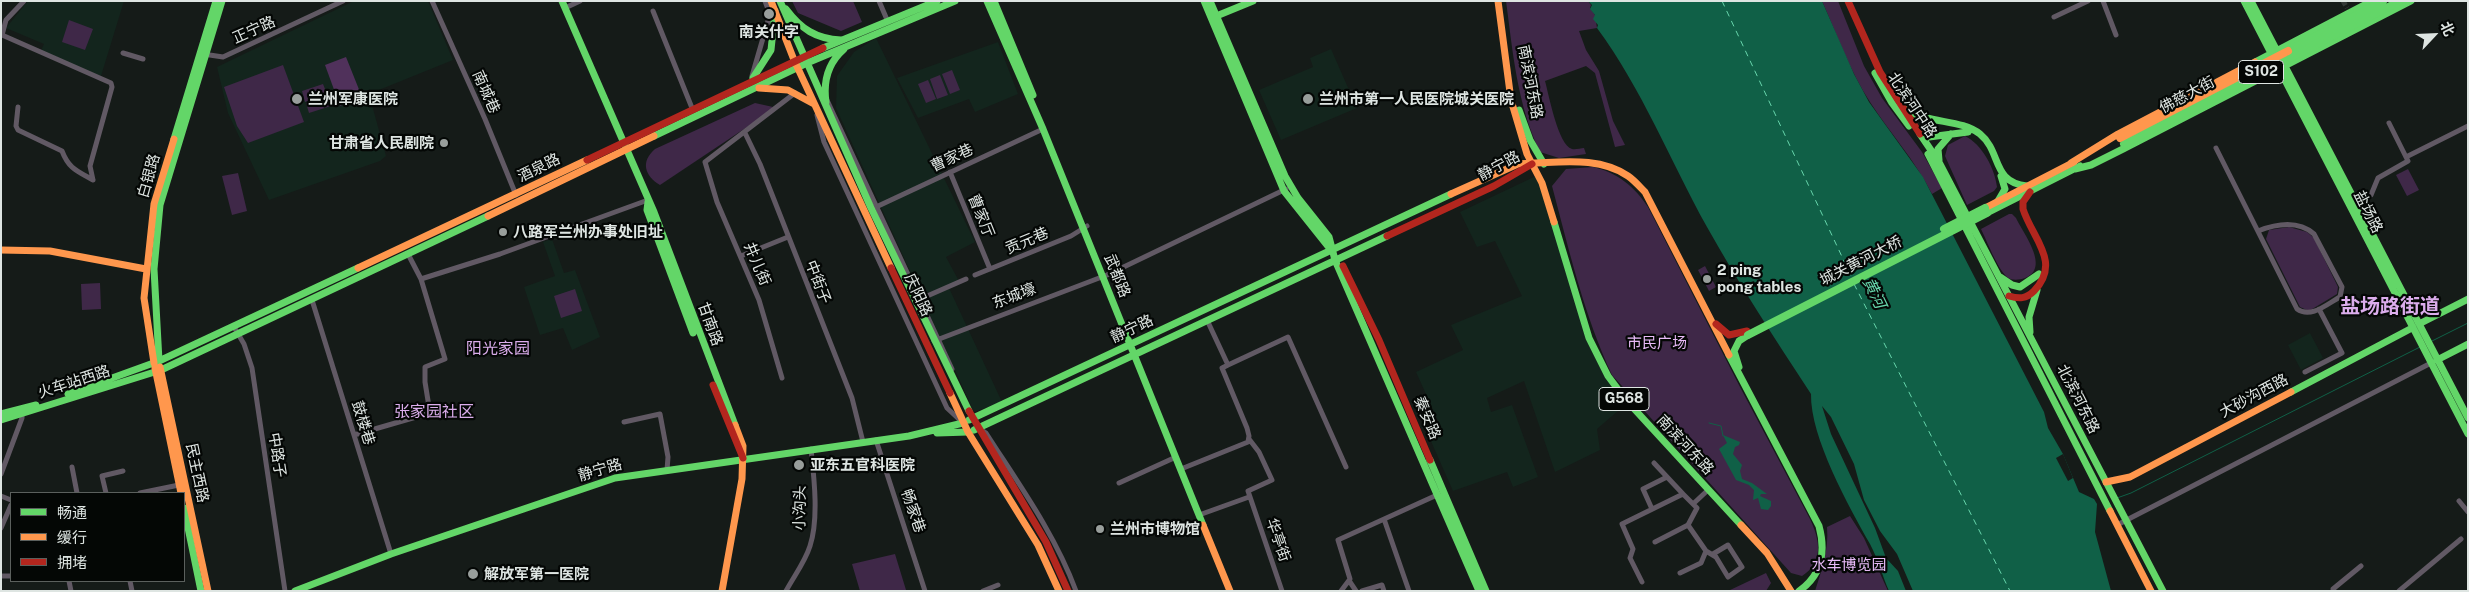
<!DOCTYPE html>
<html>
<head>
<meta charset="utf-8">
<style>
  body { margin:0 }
  #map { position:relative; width:2469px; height:592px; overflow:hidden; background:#151b18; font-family:"Public Sans","Noto Sans SC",sans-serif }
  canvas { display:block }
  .frame { position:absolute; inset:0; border:2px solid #dee5e2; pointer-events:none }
  .legend { position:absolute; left:10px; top:492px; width:175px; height:90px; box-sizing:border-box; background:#040705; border:1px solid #5b605d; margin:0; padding:6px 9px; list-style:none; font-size:15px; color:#dee5e2 }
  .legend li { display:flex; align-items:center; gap:10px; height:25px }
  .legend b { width:25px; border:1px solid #5b605d }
  .north { position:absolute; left:2409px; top:10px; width:50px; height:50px; -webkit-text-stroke:4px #040705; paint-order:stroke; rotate:65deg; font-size:14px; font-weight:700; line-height:20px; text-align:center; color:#dee5e2 }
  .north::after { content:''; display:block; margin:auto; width:18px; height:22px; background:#dee5e2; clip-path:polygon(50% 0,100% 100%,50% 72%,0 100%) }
</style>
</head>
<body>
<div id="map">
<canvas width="2469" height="592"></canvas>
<div class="frame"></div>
<ul class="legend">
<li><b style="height:6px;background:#63d668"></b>畅通</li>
<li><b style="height:6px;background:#ff974d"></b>缓行</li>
<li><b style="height:6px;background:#b3261e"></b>拥堵</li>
</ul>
<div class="north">北</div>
</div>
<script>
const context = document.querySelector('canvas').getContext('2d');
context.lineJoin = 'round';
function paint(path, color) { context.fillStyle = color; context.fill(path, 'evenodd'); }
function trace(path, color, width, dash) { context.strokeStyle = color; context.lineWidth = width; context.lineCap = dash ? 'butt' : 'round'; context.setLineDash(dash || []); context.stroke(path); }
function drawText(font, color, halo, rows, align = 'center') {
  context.font = font + ' "Public Sans","Noto Sans SC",sans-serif'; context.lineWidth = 4.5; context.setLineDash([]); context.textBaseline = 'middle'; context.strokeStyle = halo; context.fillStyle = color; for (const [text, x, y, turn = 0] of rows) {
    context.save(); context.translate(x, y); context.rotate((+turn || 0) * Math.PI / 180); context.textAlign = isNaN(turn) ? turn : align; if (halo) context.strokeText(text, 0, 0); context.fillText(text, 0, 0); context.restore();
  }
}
paint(new Path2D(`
  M28,1H124L101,76L40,53L44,44L6,28Z
  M354,1H428L453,60L369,94L386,156L380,161L269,200L228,113L217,67Z
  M876,38L975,242L946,257L960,283L949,288L1002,402L974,412L836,108L837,76L854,52Z
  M998,42L1018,94L975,112L969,99L918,118L897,78Z
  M1331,49L1357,108L1281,140L1259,90L1313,67L1310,58Z
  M1536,176L1597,360L1626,404L1597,429L1600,450L1555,472L1524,381L1487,398L1491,412L1512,405L1538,477L1513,487L1507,472L1453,491L1426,430L1439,423L1416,372L1463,350L1451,325L1522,296L1495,241L1477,247L1460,212Z
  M552,239L564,273L575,270L600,337L572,350L563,328L540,335L524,287L555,276L543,242Z
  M2310,333L2323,358L2301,370L2288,345Z`), '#13251d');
paint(new Path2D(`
  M792,1H853L862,22L841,31L798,13Z
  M1506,1H1588L1591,5L1590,8L1595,15L1597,28L1579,31L1586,50L1599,71L1613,121L1625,145L1615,147L1595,73L1586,66L1545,81C1549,95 1558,145 1572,149C1575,150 1581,148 1584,148L1586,154L1559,158L1540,152C1517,104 1513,53 1506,1Z
  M1822,1H1838L1864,66L1882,98L1922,152L1942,188L1932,194C1915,160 1890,133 1870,102C1850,71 1837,35 1822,1Z
  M69,20L93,29L85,50L62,42Z
  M283,65L304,122L248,143L237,126L224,87Z
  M952,70L960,90L950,94L942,74Z
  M940,75L948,95L937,99L930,79Z
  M928,80L936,99L926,103L918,84Z
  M323,84L327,94L305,102L302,91Z
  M328,95L331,106L309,113L306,103Z
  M755,103L773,107L771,111L660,185C645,176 640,162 655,149Z
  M1965,136C1982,144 1995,169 1997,187L1994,191L1967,205L1945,156L1948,145Z
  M1593,167C1618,173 1634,186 1648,207L1740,387L1810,519C1820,540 1824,562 1802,576L1791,573L1612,375C1584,315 1569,250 1552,186L1566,169Z
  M2408,169L2419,190L2407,196L2396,175Z
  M238,173L247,211L232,215L222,176Z
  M2009,214H2012L2016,218C2023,233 2051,268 2025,278C2019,280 2012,281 2007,277C1997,268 1987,241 1981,229Z
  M2289,227L2307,232L2314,238L2338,287L2337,294L2309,311L2300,307L2266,239L2269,230Z
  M1705,266L1716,287L1709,291L1698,270Z
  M100,283L101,309L82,310L81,284Z
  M575,289L582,311L561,318L554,296Z
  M1850,516L1864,538L1888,591H1815C1822,569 1829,550 1827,527Z
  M895,554L906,590L860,591L852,564Z
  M1766,573L1771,583L1766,591H1728Z`), '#3f2848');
paint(new Path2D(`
  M346,57L362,97L340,106L325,65Z`), '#50315b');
paint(new Path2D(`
  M1588,1H1822L1854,74L1869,102L1923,177L2044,412L2048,428L2063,454L2079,492L2094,499L2097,504L2095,532L2111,591H1913L1897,554L1880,531L1864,500L1854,464L1831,417L1822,406L1831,434L1875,528L1886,558L1898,571L1906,591H1889C1882,575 1878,559 1870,544C1849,507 1810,437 1811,394C1775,339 1739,284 1707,227C1670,160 1642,89 1597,28L1598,25L1593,19L1595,15L1590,9L1592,5Z
  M1723,435L1740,442L1739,445L1735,447L1733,454L1742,465L1740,471L1742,479L1752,483L1767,494H1761L1760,496L1771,501V506L1768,510L1761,509L1758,498L1753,500L1754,490L1749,485L1736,480L1719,449L1727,443Z`), '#106047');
paint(new Path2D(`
  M2063,454L2073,478L2068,481L2056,458Z`), '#151b18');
trace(new Path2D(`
  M2430,342L2468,323
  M1709,423L1721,426L1723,436
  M2117,498L2131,493L2420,347`), '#106047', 1);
trace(new Path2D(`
  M1722,1L1852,278
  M1854,284L2010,591`), '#67d6ac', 1, [6, 5]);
trace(new Path2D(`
  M2343,1L2347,8`), '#333936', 5, [5, 2.5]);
trace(new Path2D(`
  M24,1L6,20L2,35L111,83L112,87L90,166L93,180
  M432,1L485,119L516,195
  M765,1L771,17
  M879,1L888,22
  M2103,1L2116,35
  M565,8L580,1
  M653,11L692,108
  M2054,17L2088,1
  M123,53L143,59
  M203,54L223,57L343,1
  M752,76L770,14
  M826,98L952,369
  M18,107L16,126L18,130L62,151C69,169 77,171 93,180
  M817,115L824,142L947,408L962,422
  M745,133L760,164L852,398L863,442
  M2216,148L2297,309C2311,319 2327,304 2340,297L2342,287L2314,234C2298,220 2276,224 2258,231
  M2406,157L2468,126
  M950,172L990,269
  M2357,202L2371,195L2378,178L2408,161L2389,123
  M876,207L1043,129
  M408,254L421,279L500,254L648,200
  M741,256L788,237
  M975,275L1071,236L1087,226
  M312,300L391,554
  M918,300L966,279
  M1207,320L1228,365L1288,337L1346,467
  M234,327L244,344L252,368L285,591
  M934,341L1107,275L1286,189
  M2305,372L2342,353L2319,309
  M782,378L759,300L717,202L705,162L795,93
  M624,422L660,414L668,457L667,470
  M980,429L986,433C1018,483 1055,534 1076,591
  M354,435L430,413L425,382V367L445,359L421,279
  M1249,439L1259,452L1272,480L1248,491L1282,591
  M876,440L925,591
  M1654,463L1683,494
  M72,467L77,493
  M1181,469L1248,442L1249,436L1247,428L1222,368L1228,365
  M1,474L22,418V411
  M1119,483L1176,457
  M106,493L102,476L123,471
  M140,493L179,485
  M1,496L11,500
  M2459,501L2468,512
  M1652,509L1643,489L1667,477
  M1199,515L1249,497
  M1384,519L1409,591
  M2117,525L2431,363
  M1,528L11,505
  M1655,542L1688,525
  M1706,551L1716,557L1728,577L1742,567L1728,545L1713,554
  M1680,573L1701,563L1706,551L1688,525L1697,508L1693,504
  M1,576H11
  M69,581L71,591
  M130,581L132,591
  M1350,582L1356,591
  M1642,582L1630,558L1633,549L1622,524L1683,494L1693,504L1708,490
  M786,591C794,576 805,562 810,546C819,519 814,477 811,449
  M983,591L998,585
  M1341,591L1350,579L1338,540L1437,495
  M1362,591L1382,585L1384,591
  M2334,591L2333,589L2361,566
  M2399,591L2461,539`), '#615964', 5);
trace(new Path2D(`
  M562,1L654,212L735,425
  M780,1L871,208L969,411
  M987,1L1043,129L1203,525
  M994,1L1033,95
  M1204,1L1284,191L1331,250
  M1210,1L1285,176L1298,198L1329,237L1335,260L1479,591
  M2244,1L2468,434
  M2251,1L2468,418
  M786,9C801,29 816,39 841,40
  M1214,17L1253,1
  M823,48L937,1
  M2255,62L2372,1
  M1875,73L1892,103L1909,126
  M753,78L771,50L775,11
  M826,102C823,81 828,63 844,49
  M1519,110L1530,140L1544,164
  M1907,110C1930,124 1961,119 1980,134C2002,152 1991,182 2027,186
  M1920,134L1939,162L2163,591
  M1921,134L1929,137L1968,132
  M654,136L807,63L955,1
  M174,139L216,1
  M1928,154L2110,511
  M1939,160L1938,149L1951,134
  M2075,169L2091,165L2123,149L2411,1
  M1998,201L2005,189L2001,176
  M648,202L647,210L693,333
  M1987,213L2080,166
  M1554,222L1589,338L1608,376L1626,400L1741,525
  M2000,277L2012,285L2020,287L2039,274
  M2419,324L2468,299
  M2030,332L2029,317L2037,290
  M1729,355L1819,526C1826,552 1822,575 1799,591
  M2437,360L2468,344
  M159,361L154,269L160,205L222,1
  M1739,367L1734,351L1739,341L1748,335
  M2291,392L2412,328
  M68,394L159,361L358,268
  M1,414L36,405
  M1,420L161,370L488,216
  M969,420L1451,194
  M974,430L1387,236
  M937,433L968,432
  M1430,460L1486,591
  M184,508L201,591
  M295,591L391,554L615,478L909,436L963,423`), '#63d668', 7);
trace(new Path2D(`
  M771,1L794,60L891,268
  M1498,1L1511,100L1527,154L1542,183L1554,222
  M759,88L788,90L814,104
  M1533,163C1564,162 1600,157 1628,176C1634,180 1640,187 1645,192L1729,355
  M2071,163L2118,134L2255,62
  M1451,194L1518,164L1533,163
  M1985,208L2074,162
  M488,216L654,136
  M1,250L50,251L146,269
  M358,268L587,160
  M154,363L144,298L154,204L174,139
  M160,367L208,591
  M155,368L181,493
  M950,393L968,432L1038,545L1059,591
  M2106,482L2130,477L2291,392
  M2110,511L2151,591
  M1203,525L1230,591
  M1741,525L1767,553L1791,591
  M722,591L742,479L743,446L735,425`), '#ff974d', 7);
trace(new Path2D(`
  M1848,1L1880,72L1920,134
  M587,160L823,48
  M1387,236L1494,186L1532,164
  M1343,266L1379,340L1430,460
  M891,268L950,393
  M2009,296C2019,299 2026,299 2034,291C2062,262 2032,238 2023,209V202L2030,192
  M1716,324L1729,335L1747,331
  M713,385L743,458
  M969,411L1046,542L1068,591`), '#b3261e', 7);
trace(new Path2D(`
  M2288,51L2383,1
  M2124,144L2400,1
  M1944,229L1985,208
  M1748,335L1987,213`), '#63d668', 8);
trace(new Path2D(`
  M2120,138L2288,51`), '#ff974d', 8);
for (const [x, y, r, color] of [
  [769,14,6,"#989e9b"],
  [297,99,6,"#989e9b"],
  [1308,99,6,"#989e9b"],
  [444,143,5,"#989e9b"],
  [503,232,5,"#989e9b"],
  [1707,279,5,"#989e9b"],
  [799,465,6,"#989e9b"],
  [1100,529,5,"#989e9b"],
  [473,574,6,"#989e9b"]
]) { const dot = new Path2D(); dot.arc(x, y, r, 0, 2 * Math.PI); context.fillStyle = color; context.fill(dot); trace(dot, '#040705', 2); }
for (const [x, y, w] of [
  [2261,72,45],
  [1624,399,50]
]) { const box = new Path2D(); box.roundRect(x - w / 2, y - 11.5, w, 23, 4); context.fillStyle = '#040705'; context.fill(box); trace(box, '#dee5e2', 1); }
drawText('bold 14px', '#dee5e2', null, [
  ["S102",2261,72],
  ["G568",1624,399]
]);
drawText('15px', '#dee5e2', '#040705', [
  ["正宁路",254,30,-24],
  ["南滨河东路",1530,82,79],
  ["南城巷",486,92,66],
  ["佛慈大街",2187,95,-28],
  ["北滨河中路",1912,105,56],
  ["曹家巷",952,158,-25],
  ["静宁路",1499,166,-28],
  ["酒泉路",539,168,-26],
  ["白银路",149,176,-74],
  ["盐场路",2368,212,63],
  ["曹家厅",981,216,68],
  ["贡元巷",1027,241,-23],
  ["城关黄河大桥",1861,261,-27],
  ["井儿街",757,264,67],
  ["武都路",1117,276,68],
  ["中街子",818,282,69],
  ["庆阳路",918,295,65],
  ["东城壕",1014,296,-21],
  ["甘南路",710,324,70],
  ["静宁路",1132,329,-25],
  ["火车站西路",74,382,-18],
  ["大砂沟西路",2254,396,-28],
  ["北滨河东路",2078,399,63],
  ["秦安路",1427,418,67],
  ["鼓楼巷",363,423,73],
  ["南滨河东路",1685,445,47],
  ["中路子",277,455,81],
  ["静宁路",600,470,-16],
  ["民主西路",197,473,78],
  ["小沟头",800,508,-89],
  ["畅家巷",913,511,71],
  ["华亭街",1278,540,71]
]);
drawText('bold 15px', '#dee5e2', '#040705', [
  ["南关什字",769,32,"center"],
  ["兰州军康医院",308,99],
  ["兰州市第一人民医院城关医院",1319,99],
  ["甘肃省人民剧院",434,143,"right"],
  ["八路军兰州办事处旧址",513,232],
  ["2 ping",1717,270],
  ["pong tables",1717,287],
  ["亚东五官科医院",810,465],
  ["兰州市博物馆",1110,529],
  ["解放军第一医院",484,574]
], 'left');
drawText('15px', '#e7baf7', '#040705', [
  ["市民广场",1657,343],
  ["水车博览园",1849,565]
]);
drawText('italic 16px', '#67d6ac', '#040705', [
  ["黄河",1874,293,64]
]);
drawText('16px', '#dbadec', '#040705', [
  ["阳光家园",498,349],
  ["张家园社区",434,412]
]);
drawText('bold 20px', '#dbadec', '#040705', [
  ["盐场路街道",2390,307]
]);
</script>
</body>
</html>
